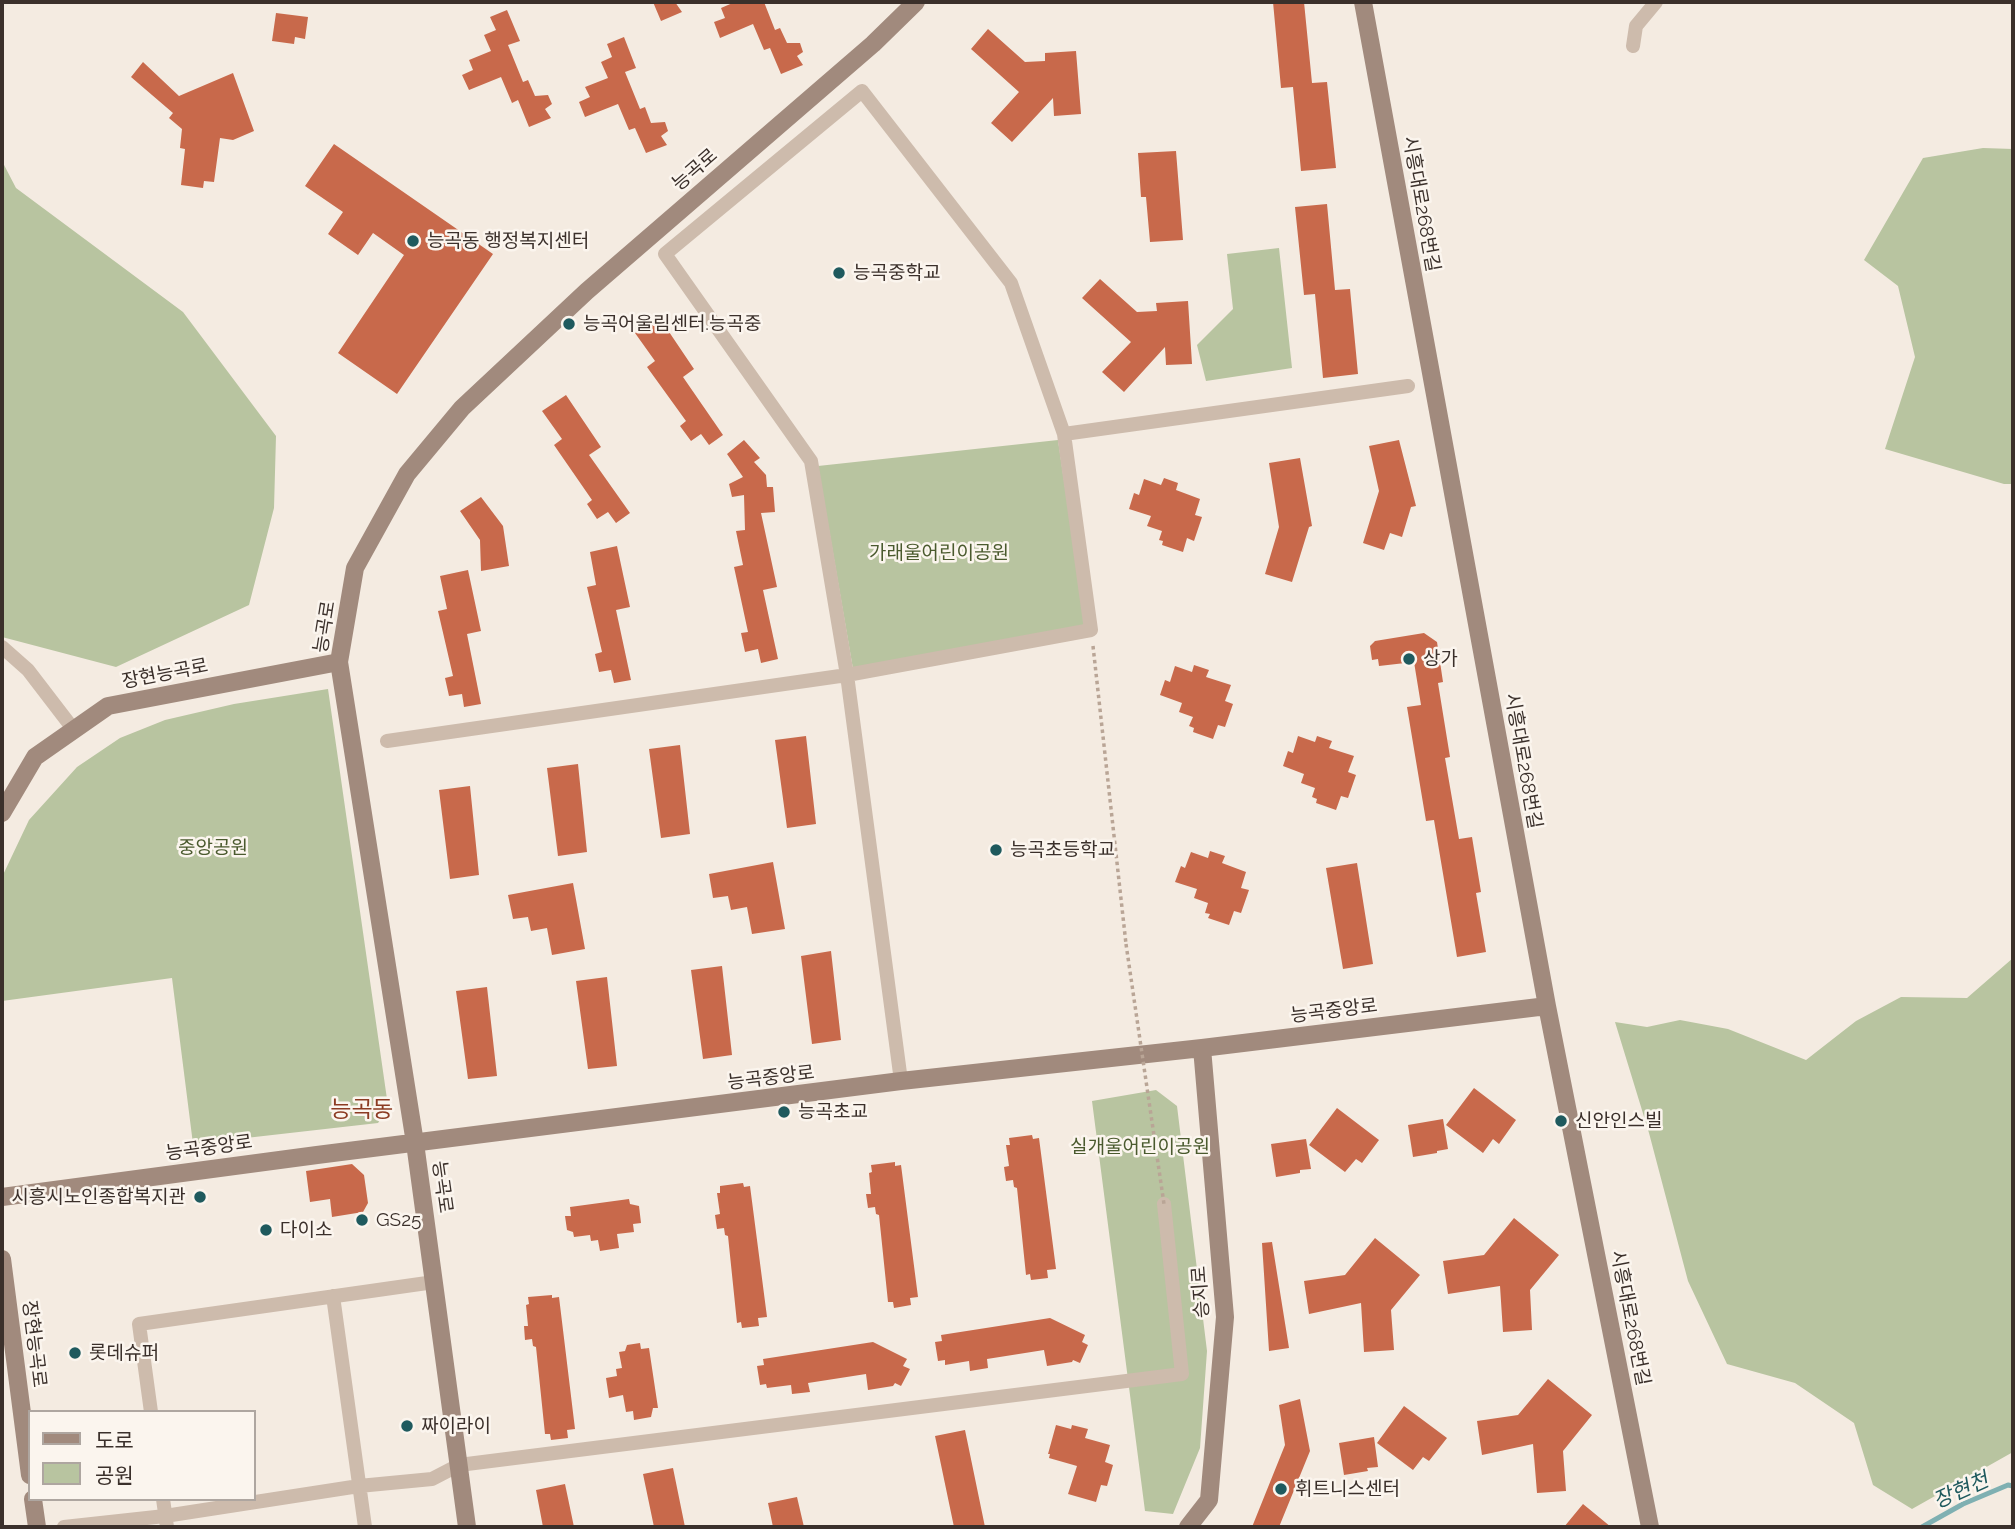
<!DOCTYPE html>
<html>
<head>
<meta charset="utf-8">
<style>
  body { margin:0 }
  #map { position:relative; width:2015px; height:1529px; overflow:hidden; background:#f4ebe1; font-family:Raleway,"Noto Sans KR",sans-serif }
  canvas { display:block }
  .frame { position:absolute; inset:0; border:4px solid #3b302b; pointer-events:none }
  .legend { position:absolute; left:28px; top:1410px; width:228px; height:91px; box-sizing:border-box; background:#fbf5ee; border:2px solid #aea6a0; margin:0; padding:9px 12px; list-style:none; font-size:21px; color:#3b302b }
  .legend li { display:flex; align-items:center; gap:14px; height:35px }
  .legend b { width:35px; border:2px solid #aea6a0 }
</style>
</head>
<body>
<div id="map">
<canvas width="2015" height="1529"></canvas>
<div class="frame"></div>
<ul class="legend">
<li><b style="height:9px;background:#a18a7d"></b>도로</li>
<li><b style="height:19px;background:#b8c4a0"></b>공원</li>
</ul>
</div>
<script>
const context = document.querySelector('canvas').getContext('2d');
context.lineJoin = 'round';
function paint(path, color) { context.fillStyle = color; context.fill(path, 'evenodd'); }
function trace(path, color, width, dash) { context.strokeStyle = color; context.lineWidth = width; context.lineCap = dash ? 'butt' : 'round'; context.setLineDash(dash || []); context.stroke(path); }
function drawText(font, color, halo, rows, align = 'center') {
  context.font = font + ' Raleway,"Noto Sans KR",sans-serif'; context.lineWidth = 5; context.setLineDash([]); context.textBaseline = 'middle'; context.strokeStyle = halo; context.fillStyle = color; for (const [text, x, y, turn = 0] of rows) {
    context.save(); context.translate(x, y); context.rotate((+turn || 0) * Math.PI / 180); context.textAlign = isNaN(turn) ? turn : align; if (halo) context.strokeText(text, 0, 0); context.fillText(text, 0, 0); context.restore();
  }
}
paint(new Path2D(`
  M1983,148L2013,149V484H2004L1885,449L1915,357L1898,286L1864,260L1923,158Z
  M2,161L16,188L183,312L276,436L274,508L249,605L116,667L2,637Z
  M1279,248L1292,368L1206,381L1197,345L1233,309L1227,254Z
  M1058,440L1086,630L853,669L818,466Z
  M328,689L387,1099L384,1114L378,1123L193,1144L172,978L2,1001V877L29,820L77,767L120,738L165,720L234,704Z
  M2013,958V1452L1912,1509L1873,1485L1854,1423L1795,1383L1727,1364L1688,1281L1649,1133L1615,1022L1647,1027L1680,1020L1728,1029L1806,1060L1856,1021L1901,997L1967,998Z
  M1156,1090L1177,1106L1207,1351L1200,1448L1173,1514L1145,1511L1092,1101Z`), '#b8c4a0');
trace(new Path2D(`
  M1922,1527L1963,1504L2008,1485L2013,1486`), '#7fb0b2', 5);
paint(new Path2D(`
  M653,2H675L682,12L661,21Z
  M735,2H764L775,30L780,28L787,43H800L803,52L797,56L803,65L781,74L770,48L764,50L753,24L720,38L714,22L725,18L721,8Z
  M1273,2H1304L1312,83L1327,82L1336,168L1301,171L1293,87L1281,88Z
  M507,10L520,41L508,45L523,82L528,80L535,96L548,95L552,104L545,109L551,118L529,127L518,100L512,103L501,77L469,90L462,75L473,70L469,60L491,51L484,35L496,30L490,17Z
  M276,13L308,17L305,39L295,37L294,44L272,41Z
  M988,29L1025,62L1045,61V53L1076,51L1081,114L1054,116L1053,98L1012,142L991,123L1019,92L971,49Z
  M624,37L636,68L625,72L640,109L645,107L651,123L665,122L668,131L661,136L667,145L646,153L635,128L629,130L618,104L585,117L579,102L590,97L585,87L608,78L601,62L612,57L607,44Z
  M143,62L179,96L233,73L254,131L233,140L220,138L214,182L204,181L203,188L181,185L185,149L180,148L182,129L169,118L173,113L131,77Z
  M334,144L493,254L397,394L338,353L404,255L373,233L358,255L328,234L343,212L305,186Z
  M1176,151L1183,240L1150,242L1146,197H1141L1138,153Z
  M1327,204L1335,290L1350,289L1358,374L1323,378L1315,294L1304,295L1295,207Z
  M1100,279L1137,312L1157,311L1156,303L1188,301L1192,364L1166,365L1165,347L1124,392L1102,372L1131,342L1082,298Z
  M659,317L694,369L683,377L723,435L709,445L701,434L691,441L680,426L686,421L647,367L655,361L635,333Z
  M566,395L601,447L589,455L630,513L616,523L608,512L597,519L587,504L592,500L554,445L562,439L542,411Z
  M744,440L760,458L754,462L766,475L767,487H773L775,512L761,513L777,587L763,590L778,659L761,663L758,649L745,652L741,633L748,632L734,567L743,565L736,531L745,530L744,495L732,497L729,484L743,477L727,454Z
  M1399,440L1416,506L1411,507L1402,537L1390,533L1384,550L1363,543L1379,491L1369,446Z
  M1300,458L1312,526L1309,527L1292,582L1265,574L1279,527L1269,463Z
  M1164,478L1178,483L1176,490L1200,499L1195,515L1202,517L1194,541L1187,538L1183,552L1162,545L1163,541L1159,540L1162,531L1147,526L1151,516L1129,509L1134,493L1139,495L1144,479L1161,485Z
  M481,497L503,526L509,566L481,571L480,540L460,511Z
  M617,546L630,607L616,610L631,680L614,683L611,670L599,672L595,654L602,652L587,587L596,585L590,552Z
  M468,570L481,631L467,634L481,704L464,707L462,694L449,696L445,678L453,676L438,611L447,609L440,576Z
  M1424,633L1437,642L1443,682L1438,683L1450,757L1445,758L1459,839L1472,837L1481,892L1476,893L1486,952L1457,957L1434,820L1426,821L1407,707L1421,705L1414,662L1379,666L1378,659L1372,660L1370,646L1375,641Z
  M1194,665L1209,670L1206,677L1231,685L1225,701L1233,704L1225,727L1218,725L1213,739L1193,732L1194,728L1189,726L1193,717L1179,712L1182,703L1160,695L1165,680L1170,682L1175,666L1192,672Z
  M806,736L816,824L787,828L775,740Z
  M1298,736L1315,742L1317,736L1332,741L1329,748L1354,756L1348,772L1356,775L1348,798L1341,796L1336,810L1316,803L1317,799L1312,797L1315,788L1301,783L1304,774L1283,766L1288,751L1293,753Z
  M680,745L690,834L661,838L649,749Z
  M578,764L587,852L558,856L547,768Z
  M470,786L479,875L450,879L439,790Z
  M1210,851L1225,856L1222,863L1246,872L1241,888L1249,890L1241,913L1234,911L1229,925L1208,918L1210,914L1205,913L1208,903L1194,898L1197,889L1175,882L1181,866L1185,868L1191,852L1208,858Z
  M773,862L785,929L752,934L747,907L731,910L728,896L713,898L709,874Z
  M1357,863L1373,964L1343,969L1326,868Z
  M573,883L585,949L552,955L547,928L531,931L528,917L513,919L508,895Z
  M831,951L841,1040L812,1044L801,956Z
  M722,966L732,1055L703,1059L691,970Z
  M607,977L617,1066L588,1069L576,981Z
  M487,987L497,1076L468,1079L456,991Z
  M1474,1088L1516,1120L1499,1144L1493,1139L1483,1153L1446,1125Z
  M1337,1108L1379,1140L1362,1163L1356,1159L1345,1172L1309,1145Z
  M1443,1119L1448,1149L1437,1151V1153L1413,1157L1408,1125Z
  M1032,1135L1033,1139L1039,1138L1056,1269L1047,1270L1048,1278L1031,1280L1030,1274L1026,1275L1017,1188L1014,1187L1013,1180L1006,1181L1004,1167L1009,1166L1006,1145H1010L1009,1138Z
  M1306,1139L1311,1169L1300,1170V1173L1276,1177L1271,1144Z
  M895,1162V1166L901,1165L918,1297L910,1298L911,1305L894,1308L893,1302H888L879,1215L876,1214L875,1207L868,1208L866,1194H871L869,1173L872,1172L871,1165Z
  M352,1164L364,1175L368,1203L363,1212L332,1217L330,1199L310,1202L306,1171Z
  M743,1183L744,1187L750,1186L767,1317L758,1318L759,1326L742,1328L741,1322L737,1323L728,1236L725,1235L724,1228L717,1229L715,1215L720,1214L717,1193H720V1186Z
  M629,1199L630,1204L639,1206L641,1223L633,1224L634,1232L617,1234L619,1248L600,1251L598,1240L591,1241L590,1235L574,1237L573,1232L567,1230L565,1216H571L570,1207Z
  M1514,1218L1559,1255L1530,1290L1532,1330L1503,1332L1500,1286L1448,1294L1443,1261L1484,1255Z
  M1375,1238L1420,1275L1391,1310L1394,1350L1364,1352L1361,1303L1309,1314L1304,1281L1345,1275Z
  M1272,1242L1289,1348L1269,1351L1262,1243Z
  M552,1295V1298L559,1297L575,1429L567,1430L568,1438L551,1440L550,1434H545L536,1347L533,1346L532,1339L525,1340L524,1326H528L526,1305L529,1304L528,1297Z
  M1050,1318L1085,1335L1082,1342L1088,1345L1080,1363L1073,1360L1072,1362L1047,1366L1044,1350L987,1359L988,1368L970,1371L969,1361L945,1365V1360L938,1361L935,1342L942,1341L941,1335Z
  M873,1342L907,1359L903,1366L910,1369L901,1386L895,1383L893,1386L868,1390L866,1374L808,1383L810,1392L792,1394L791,1385L767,1388L766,1384L760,1385L757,1366L764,1365L763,1359Z
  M640,1343L641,1349L649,1348L658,1408H653L651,1417L634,1420L633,1411L626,1412L623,1395L609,1398L606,1378L617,1376L616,1369L622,1368L619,1352L625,1351L627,1345Z
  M1548,1379L1592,1415L1563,1451L1566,1491L1537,1493L1533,1444L1482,1455L1477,1421L1518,1415Z
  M1300,1399L1310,1451L1279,1527H1252L1285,1445L1279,1405Z
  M1404,1406L1447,1438L1429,1461L1423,1457L1413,1470L1377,1443Z
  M1056,1425L1071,1429L1072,1425L1088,1429L1085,1438L1110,1445L1105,1462L1113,1465L1107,1486L1101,1485L1096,1502L1068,1494L1077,1466L1049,1458L1050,1454H1048Z
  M965,1430L985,1527H954L935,1436Z
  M1374,1437L1378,1467L1367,1468L1368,1471L1344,1475L1339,1443Z
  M673,1468L685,1527H654L643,1474Z
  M565,1484L574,1527H543L536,1490Z
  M797,1497L804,1527H773L768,1503Z
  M1583,1504L1611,1527H1564Z`), '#c8694b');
trace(new Path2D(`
  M1093,646L1126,944`), '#b9a596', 3.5, [3.5, 3.5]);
trace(new Path2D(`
  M1633,46L1636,26L1656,2
  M2,647L28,670L74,730
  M387,741L847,675L1091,630L1064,434L1408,386
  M901,1081L847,675L811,461L665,254L862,91L1011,283L1064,434
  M333,1296L365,1527
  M151,1412L139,1324L434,1282
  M163,1499L167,1527
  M64,1527L165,1516L359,1486L432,1479L459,1465L1182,1374L1164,1204`), '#cdbbac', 14);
trace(new Path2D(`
  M1363,2L1547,1006L1650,1527
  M2,813L35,757L108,706L339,662
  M2,1197L317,1155L901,1081L1202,1048L1547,1006
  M2,1259L30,1475
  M33,1499L37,1527
  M467,1527L415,1143L339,662L355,568L407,474L462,408L587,291L873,44L916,2
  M1188,1527L1209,1500L1225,1317L1202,1048`), '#a18a7d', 18);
trace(new Path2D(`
  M1126,944L1164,1204`), '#b9a596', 3.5, [3.5, 3.5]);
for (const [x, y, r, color] of [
  [413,241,7,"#1f5a5e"],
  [839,273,7,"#1f5a5e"],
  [569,324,7,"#1f5a5e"],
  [1409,659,7,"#1f5a5e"],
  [996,850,7,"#1f5a5e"],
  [784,1112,7,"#1f5a5e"],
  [1561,1121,7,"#1f5a5e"],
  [200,1197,7,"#1f5a5e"],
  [362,1220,7,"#1f5a5e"],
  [266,1230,7,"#1f5a5e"],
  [75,1353,7,"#1f5a5e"],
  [407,1426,7,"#1f5a5e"],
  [1281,1489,7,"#1f5a5e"]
]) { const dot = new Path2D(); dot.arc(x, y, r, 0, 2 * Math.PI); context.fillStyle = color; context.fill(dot); trace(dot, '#fbf5ee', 2.5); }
drawText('19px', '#3b302b', '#fbf5ee', [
  ["능곡로",695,170,-41],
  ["시흥대로268번길",1421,204,80],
  ["능곡로",325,627,-81],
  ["장현능곡로",165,674,-11],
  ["시흥대로268번길",1523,761,80],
  ["능곡중앙로",1334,1011,-7],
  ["능곡중앙로",771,1078,-7],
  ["능곡중앙로",209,1148,-8],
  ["능곡로",442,1187,82],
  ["승지로",1201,1292,-94],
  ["시흥대로268번길",1630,1318,79],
  ["장현능곡로",34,1344,83]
]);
drawText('19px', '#3b302b', '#fbf5ee', [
  ["능곡동 행정복지센터",427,241],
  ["능곡중학교",853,273],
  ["능곡어울림센터.능곡중",583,324],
  ["상가",1423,659],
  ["능곡초등학교",1010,850],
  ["능곡초교",798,1112],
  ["신안인스빌",1575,1121],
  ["시흥시노인종합복지관",186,1197,"right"],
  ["GS25",376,1220],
  ["다이소",280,1230],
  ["롯데슈퍼",89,1353],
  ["짜이라이",421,1426],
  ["휘트니스센터",1295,1489]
], 'left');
drawText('19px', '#4a5a2e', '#fbf5ee', [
  ["가래울어린이공원",939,553],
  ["중앙공원",213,848],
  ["실개울어린이공원",1140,1147]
]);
drawText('italic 21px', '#1f5a5e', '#fbf5ee', [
  ["장현천",1961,1491,-24]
]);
drawText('23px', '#8c3b22', '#fbf5ee', [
  ["능곡동",362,1110]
]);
</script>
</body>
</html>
